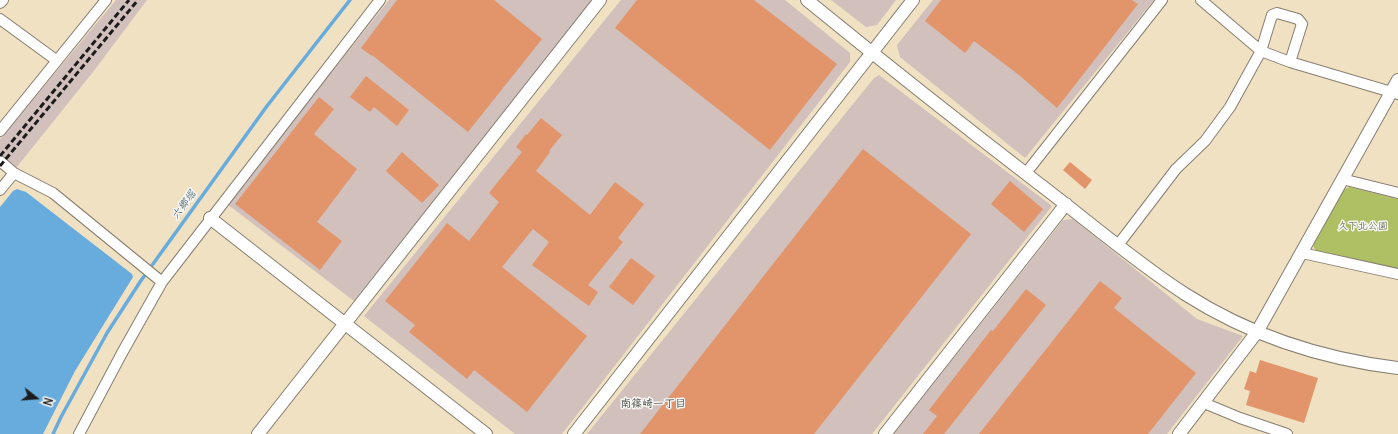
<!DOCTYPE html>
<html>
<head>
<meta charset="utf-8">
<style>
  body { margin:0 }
  #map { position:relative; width:1398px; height:434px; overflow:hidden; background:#f0e1c3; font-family:Delius,sans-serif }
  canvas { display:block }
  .north { position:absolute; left:16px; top:378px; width:40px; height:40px; -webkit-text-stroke:3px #f6f6f2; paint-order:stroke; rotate:107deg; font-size:11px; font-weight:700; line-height:16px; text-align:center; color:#1c1c1c }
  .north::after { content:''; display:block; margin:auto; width:14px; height:18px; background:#1c1c1c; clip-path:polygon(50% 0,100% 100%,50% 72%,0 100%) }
</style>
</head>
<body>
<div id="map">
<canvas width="1398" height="434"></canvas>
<div class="north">N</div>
</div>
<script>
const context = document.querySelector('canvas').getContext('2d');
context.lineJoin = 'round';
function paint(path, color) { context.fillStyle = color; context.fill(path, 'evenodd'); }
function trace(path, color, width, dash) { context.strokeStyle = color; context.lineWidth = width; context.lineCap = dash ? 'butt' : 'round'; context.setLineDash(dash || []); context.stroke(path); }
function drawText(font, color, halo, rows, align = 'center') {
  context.font = font + ' Delius,"Klee One",sans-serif'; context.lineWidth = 3; context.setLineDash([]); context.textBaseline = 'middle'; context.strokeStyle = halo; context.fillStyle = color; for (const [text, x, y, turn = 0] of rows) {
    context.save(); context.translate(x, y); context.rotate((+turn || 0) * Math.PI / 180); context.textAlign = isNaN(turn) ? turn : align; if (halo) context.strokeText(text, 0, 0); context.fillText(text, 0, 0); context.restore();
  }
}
paint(new Path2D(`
  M116,0H147L93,72L16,168L0,157V139Z
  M389,0H593L354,301L227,204Z
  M621,0H785L850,53V62L562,434H515L364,316Z
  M831,0H896L877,25L866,27Z
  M933,0H1154L1025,158L900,57L897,45Z
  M879,75L1052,206L872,434H587L874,78Z
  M1073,219L1197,319L1243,336L1167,434H894L1063,220Z`), '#d1c0bc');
paint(new Path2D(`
  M1350,187L1398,199V269L1316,252L1313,245L1344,189Z`), '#afbf63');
paint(new Path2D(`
  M17,189L26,192L132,274L133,277L75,371L43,434H0V207L13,191Z`), '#67acdd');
trace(new Path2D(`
  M53,434L61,417L107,333L140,282L267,106L350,0`), '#67acdd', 3.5);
paint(new Path2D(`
  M397,0H494L542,39L468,132L372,55V56L361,48Z
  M637,0H754L837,64L770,150L615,28Z
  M941,0H1132L1138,4L1057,108L1019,75L974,41L965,53L925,21Z
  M366,76L409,110L397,126L374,107L370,112L350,97Z
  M319,97L334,109L314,134L357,169L317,222L342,241L320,270L235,204Z
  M541,118L562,135L549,151L550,152L536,171L590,215L615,182L644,204L618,238L623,242L588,285L598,292L589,306L532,265L549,242L533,229L502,267L587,336L527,412L474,370L467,379L409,332L415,325L385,301L447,223L469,241L499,202L489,193L522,152L516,147L526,134L527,135Z
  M863,149L971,234L814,434H640Z
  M402,152L439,185L422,203L386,171Z
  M1070,162L1092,180L1085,189L1063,170Z
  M1010,181L1043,209L1024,232L991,204Z
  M631,258L655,276L633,305L609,287Z
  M1100,281L1122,298L1114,308L1196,373L1148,434H979Z
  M1026,289L1046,305L944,434H923L937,416L929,410L991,330L993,331Z
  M1260,360L1318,378L1304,423L1246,405L1250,391L1244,389L1250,371L1256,373Z`), '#e2956a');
const minor = new Path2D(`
  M1201,0L1261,51L1290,62L1398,94
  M0,3L3,0
  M0,19L56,60
  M0,131L106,0
  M0,161L14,173L53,193L162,282
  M1026,173L1162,0
  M1342,179L1398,193
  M0,190L14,173
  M1118,245L1176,169L1205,141L1230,107L1261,51L1272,15L1277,13L1298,19L1302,24L1290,62
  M1302,253L1398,274
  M1204,403L1240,418L1287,434
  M79,434L122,353L162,282L380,0`);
const tertiary = new Path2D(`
  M807,0C883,62 960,123 1038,183C1087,220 1134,261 1185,294C1249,335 1323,359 1398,368
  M210,218L486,434
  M258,434L600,0
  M574,434L913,0
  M885,434L1066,204
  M1179,434L1257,332L1398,80`);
trace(minor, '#867e70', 12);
trace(tertiary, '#867e70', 14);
trace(minor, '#fff', 10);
trace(tertiary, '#fff', 12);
trace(new Path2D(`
  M0,156L129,0
  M0,166L138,0`), '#1c1c1c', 3, [6, 3]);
drawText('10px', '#4f5535', '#f6f6f2', [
  ["久下北公園",1363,226]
]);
drawText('italic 11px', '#3a5669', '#f6f6f2', [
  ["六郷堀",184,205,-54]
]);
drawText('11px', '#1c1c1c', '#f6f6f2', [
  ["南篠崎一丁目",653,404]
]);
</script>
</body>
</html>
